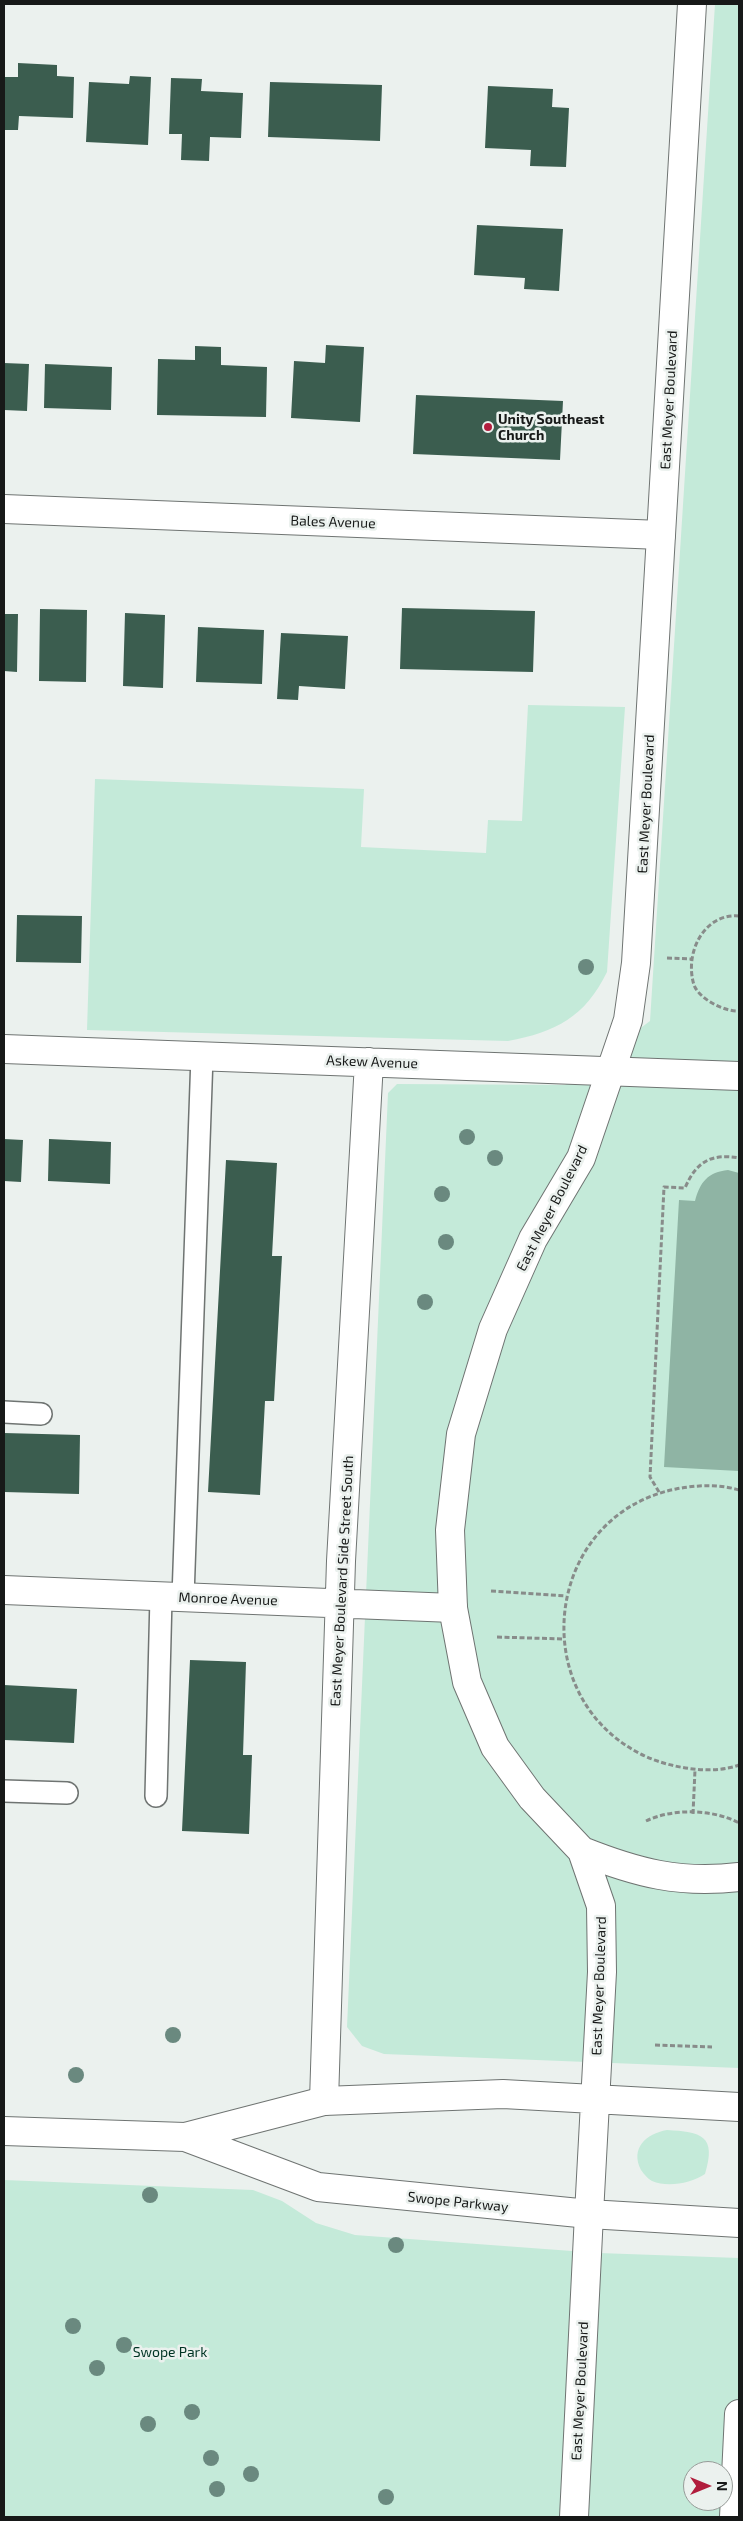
<!DOCTYPE html>
<html>
<head>
<meta charset="utf-8">
<style>
  body { margin:0 }
  #map { position:relative; width:743px; height:2521px; overflow:hidden; background:#ebf1ee; font-family:"Exo 2",sans-serif }
  canvas { display:block }
  .frame { position:absolute; inset:0; border:5px solid #171918; pointer-events:none }
  .north { position:absolute; left:683px; top:2461px; width:50px; height:50px; box-sizing:border-box; background:#ebf1ee; border:1px solid #969b98; border-radius:50%; rotate:90deg; font-size:14px; font-weight:700; line-height:20px; text-align:center; color:#171918 }
  .north::after { content:''; display:block; margin:auto; width:18px; height:22px; background:#b11d3d; clip-path:polygon(50% 0,100% 100%,50% 72%,0 100%) }
</style>
</head>
<body>
<div id="map">
<canvas width="743" height="2521"></canvas>
<div class="frame"></div>
<div class="north">N</div>
</div>
<script>
const context = document.querySelector('canvas').getContext('2d');
context.lineJoin = 'round';
function paint(path, color) { context.fillStyle = color; context.fill(path, 'evenodd'); }
function trace(path, color, width, dash) { context.strokeStyle = color; context.lineWidth = width; context.lineCap = dash ? 'butt' : 'round'; context.setLineDash(dash || []); context.stroke(path); }
function drawText(font, color, halo, rows, align = 'center') {
  context.font = font + ' "Exo 2",sans-serif'; context.lineWidth = 5; context.setLineDash([]); context.textBaseline = 'middle'; context.strokeStyle = halo; context.fillStyle = color; for (const [text, x, y, turn = 0] of rows) {
    context.save(); context.translate(x, y); context.rotate((+turn || 0) * Math.PI / 180); context.textAlign = isNaN(turn) ? turn : align; if (halo) context.strokeText(text, 0, 0); context.fillText(text, 0, 0); context.restore();
  }
}
paint(new Path2D(`
  M715,4H739V2068L384,2054L362,2046L347,2027L388,1093L397,1084L565,1085L650,1021Z
  M528,705L625,707L607,972C585,1017 556,1032 508,1041L87,1030L95,779L364,789L361,847L486,853L488,820L522,821Z
  M667,2130C701,2132 717,2135 705,2174C691,2183 668,2188 652,2181C648,2179 644,2174 641,2170C630,2148 646,2134 667,2130Z
  M4,2180L253,2190L282,2201L316,2223L355,2235L599,2253L739,2258V2517H4ZM693,2471H723V2501H693Z`), '#c4ead9');
paint(new Path2D(`
  M728,1170L739,1173V1471L664,1467L679,1200L695,1201C700,1182 708,1172 728,1170Z`), '#8fb4a4');
paint(new Path2D(`
  M18,63L57,65V76L74,77L73,118L19,116L18,130H4V77H18Z
  M130,76L151,77L148,145L86,142L89,82L129,84Z
  M171,78L202,79L201,91L243,93L241,138L210,137L209,161L181,160L182,134H169Z
  M270,82L382,85L380,141L268,137Z
  M488,86L553,89L552,107L569,108L566,167L530,166L531,150L485,148Z
  M477,225L563,229L559,291L524,289L525,278L474,275Z
  M326,345L364,347L360,422L291,418L294,361L325,363Z
  M195,346L221,347V365L267,367L266,417L157,415L158,359L195,360Z
  M4,363L29,364L27,411L4,410Z
  M45,364L112,367L111,410L44,408Z
  M416,395L563,401L560,460L413,454Z
  M402,608L535,611L533,672L400,669Z
  M40,609L87,610L86,682L39,681Z
  M125,613L165,615L163,688L123,686Z
  M4,614H18L17,672L4,671Z
  M198,627L264,630L262,684L196,682Z
  M281,633L348,636L345,689L299,686L298,700L277,699Z
  M17,915L82,916L81,963L16,962Z
  M4,1139L23,1140L21,1182L4,1181Z
  M49,1139L111,1142L110,1184L48,1181Z
  M226,1160L277,1163L272,1256H282L274,1401H265L260,1495L208,1492Z
  M4,1433L80,1435L79,1494L4,1492Z
  M190,1660L246,1662L243,1755H252L249,1834L182,1831Z
  M4,1685L77,1689L74,1743L4,1740Z`), '#3b5d4f');
const service = new Path2D(`
  M4,1412L41,1414
  M183,1597L202,1056
  M4,1791L67,1793
  M156,1796L161,1597`);
const minor = new Path2D(`
  M4,509L661,535
  M4,1049L739,1076
  M4,1590L453,1608
  M324,2101L341,1561L369,1062
  M574,2517L589,2214
  M734,2517L739,2414`);
const secondary = new Path2D(`
  M582,1851C637,1873 680,1884 739,1877
  M4,2131L185,2137L324,2101L503,2094L739,2107
  M185,2137L318,2187L589,2214L739,2223
  M589,2214L602,1972L601,1906L582,1851L532,1798L495,1747L467,1682L453,1608L450,1530L461,1434L493,1329L533,1239L581,1158L628,1020L636,963L692,4`);
trace(service, '#6f7472', 24);
trace(minor, '#6f7472', 30);
trace(secondary, '#6f7472', 30);
trace(new Path2D(`
  M739,916C704,913 684,953 694,985C699,999 725,1012 739,1011
  M667,958L692,959
  M739,1490C719,1484 696,1485 676,1489C542,1516 523,1701 647,1757C672,1768 712,1775 739,1765
  M659,1492L650,1477L664,1187L685,1188C696,1162 711,1153 739,1158
  M491,1591L566,1596
  M497,1637L563,1639
  M693,1814L695,1770
  M646,1821C673,1808 713,1809 739,1823
  M655,2045L712,2047`), '#888c8a', 3, [5, 2.5]);
trace(service, '#fff', 21);
trace(minor, '#fff', 28);
trace(secondary, '#fff', 28);
context.fillStyle = '#6a897f';
for (const [x, y] of [
  [586,967],
  [467,1137],
  [495,1158],
  [442,1194],
  [446,1242],
  [425,1302],
  [173,2035],
  [76,2075],
  [150,2195],
  [396,2245],
  [73,2326],
  [124,2345],
  [97,2368],
  [192,2412],
  [148,2424],
  [211,2458],
  [251,2474],
  [217,2489],
  [386,2497]
]) { context.beginPath(); context.arc(x, y, 8, 0, 2 * Math.PI); context.fill(); }
for (const [x, y, r, color] of [
  [488,427,5,"#b11d3d"]
]) { const dot = new Path2D(); dot.arc(x, y, r, 0, 2 * Math.PI); context.fillStyle = color; context.fill(dot); trace(dot, '#ebf1ee', 2); }
drawText('14px', '#171918', '#ebf1ee', [
  ["East Meyer Boulevard",669,400,-87],
  ["Bales Avenue",333,522,2],
  ["East Meyer Boulevard",646,804,-87],
  ["Askew Avenue",372,1062,2],
  ["East Meyer Boulevard",552,1208,-63],
  ["East Meyer Boulevard Side Street South",342,1581,-87],
  ["Monroe Avenue",228,1599,2],
  ["East Meyer Boulevard",599,1986,-88],
  ["Swope Parkway",458,2202,6],
  ["East Meyer Boulevard",580,2391,-87]
]);
drawText('bold 14px', '#171918', '#ebf1ee', [
  ["Unity Southeast",498,419],
  ["Church",498,435]
], 'left');
drawText('14px', '#003424', '#ebf1ee', [
  ["Swope Park",170,2352]
]);
</script>
</body>
</html>
